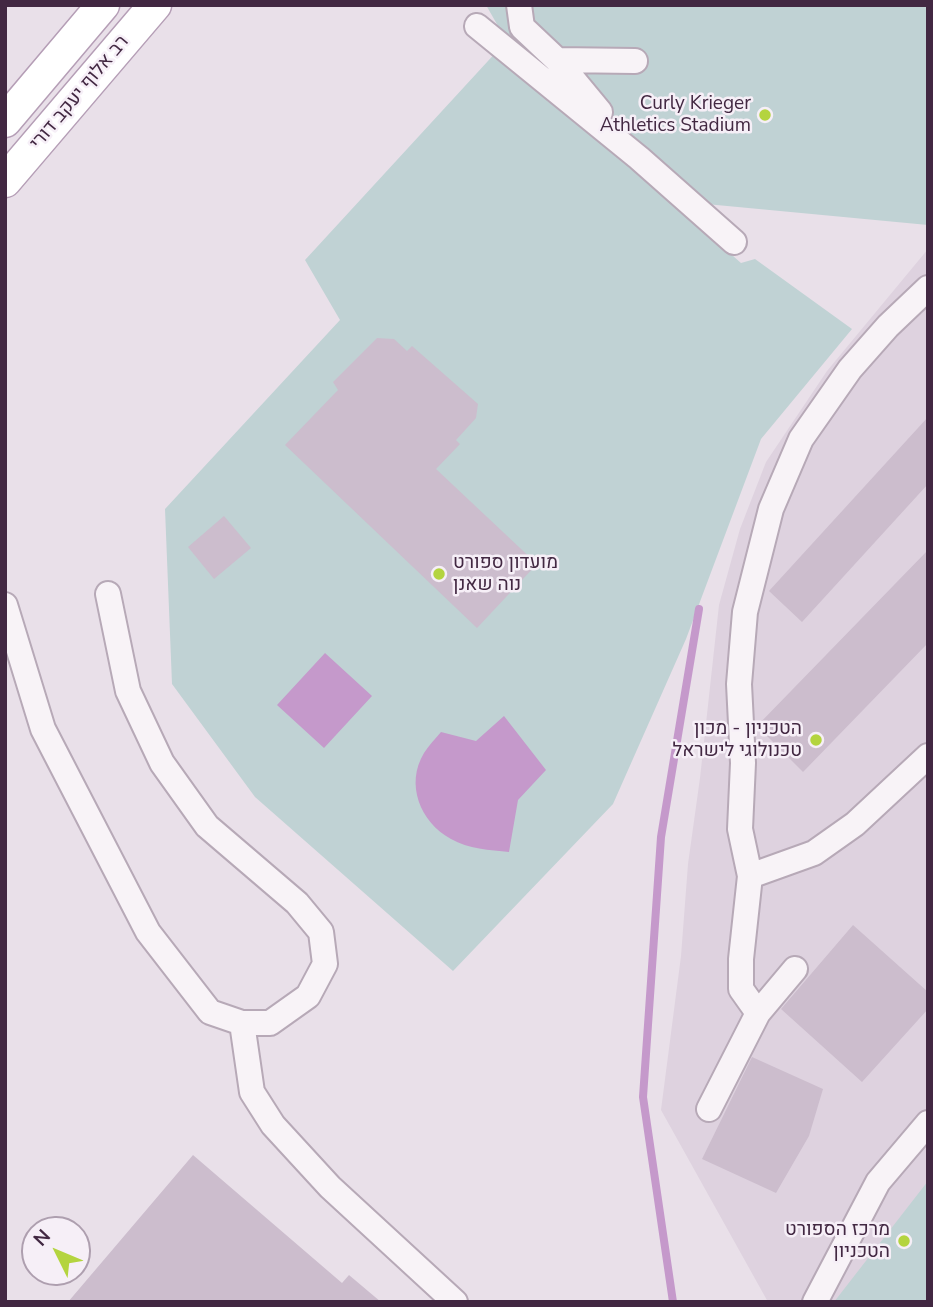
<!DOCTYPE html>
<html>
<head>
<meta charset="utf-8">
<style>
  body { margin:0 }
  #map { position:relative; width:933px; height:1307px; overflow:hidden; background:#e9e0e9; font-family:"Nunito Sans",sans-serif }
  canvas { display:block }
  .frame { position:absolute; inset:0; border:7px solid #422842; pointer-events:none }
  .north { position:absolute; left:21px; top:1216px; width:70px; height:70px; box-sizing:border-box; background:#f6eff7; border:2px solid #ae9faf; border-radius:50%; rotate:313deg; font-size:19px; font-weight:700; line-height:28px; text-align:center; color:#422842 }
  .north::after { content:''; display:block; margin:auto; width:24px; height:32px; background:#b4d43f; clip-path:polygon(50% 0,100% 100%,50% 72%,0 100%) }
</style>
</head>
<body>
<div id="map">
<canvas width="933" height="1307"></canvas>
<div class="frame"></div>
<div class="north">N</div>
</div>
<script>
const context = document.querySelector('canvas').getContext('2d');
context.lineJoin = 'round';
function paint(path, color) { context.fillStyle = color; context.fill(path, 'evenodd'); }
function trace(path, color, width, dash) { context.strokeStyle = color; context.lineWidth = width; context.lineCap = dash ? 'butt' : 'round'; context.setLineDash(dash || []); context.stroke(path); }
function drawText(font, color, halo, rows, align = 'center') {
  context.font = font + ' "Nunito Sans",Heebo,sans-serif'; context.lineWidth = 5; context.setLineDash([]); context.textBaseline = 'middle'; context.strokeStyle = halo; context.fillStyle = color; for (const [text, x, y, turn = 0] of rows) {
    context.save(); context.translate(x, y); context.rotate((+turn || 0) * Math.PI / 180); context.textAlign = isNaN(turn) ? turn : align; if (halo) context.strokeText(text, 0, 0); context.fillText(text, 0, 0); context.restore();
  }
}
paint(new Path2D(`
  M928,249V1302H768L661,1110L681,956L688,864L700,778L719,605L740,529L766,462L827,371Z`), '#ded2df');
paint(new Path2D(`
  M486,5H928V225L706,204L498,26Z
  M499,49L741,263L755,259L852,329L761,439L686,639L613,804L453,971L255,797L172,684L165,509L340,320L305,260Z
  M928,1181V1302H834Z`), '#c0d2d4');
paint(new Path2D(`
  M325,653L372,696L324,748L277,705Z
  M504,716L546,770L518,800L509,852C490,850 468,849 451,839C420,822 405,784 424,753C429,745 436,738 441,732L476,741Z`), '#c599cb');
trace(new Path2D(`
  M673,1302L643,1097L661,837L699,609`), '#c599cb', 8);
paint(new Path2D(`
  M377,338L394,339L407,351L412,346L478,404L476,418L456,440L460,444L436,469L537,564L477,628L285,445L338,390L333,382Z
  M928,417V484L802,622L769,591Z
  M224,516L251,548L214,579L188,547Z
  M928,550V643L803,772L757,726Z
  M853,925L928,992V1009L862,1082L781,1009Z
  M752,1057L823,1089L809,1136L776,1193L702,1159Z
  M193,1155L342,1283L349,1275L381,1302H68Z`), '#ccbdcd');
const minor = new Path2D(`
  M519,5L522,27L557,60
  M477,26L639,158L734,242
  M600,112L557,60L635,61
  M928,288L888,326L850,369L801,439L771,509L745,612L739,684L743,763L740,829L750,876L814,853L855,824L928,756
  M5,605L43,729L148,932L210,1012L242,1023H270L308,996L325,964L321,932L297,903L207,826L162,763L128,691L108,594
  M750,876L741,959V989L758,1013L795,969
  M242,1023L252,1092L273,1125L330,1187L455,1302
  M709,1109L758,1013
  M815,1302L878,1182L928,1123`);
const major = new Path2D(`
  M5,121L103,5
  M5,181L155,5`);
trace(minor, '#b7a9b7', 28);
trace(major, '#b59eb6', 35);
trace(minor, '#f8f3f7', 24);
trace(major, '#fff', 32);
for (const [x, y, r, color] of [
  [765,115,7,"#b4d43f"],
  [439,574,7,"#b4d43f"],
  [816,740,7,"#b4d43f"],
  [904,1241,7,"#b4d43f"]
]) { const dot = new Path2D(); dot.arc(x, y, r, 0, 2 * Math.PI); context.fillStyle = color; context.fill(dot); trace(dot, '#f6eff7', 2.5); }
drawText('19px', '#422842', '#f6eff7', [
  ["רב אלוף יעקב דורי",80,93,-50]
]);
drawText('19px', '#422842', '#f6eff7', [
  ["Curly Krieger",751,104],
  ["Athletics Stadium",751,126],
  ["מועדון ספורט",453,563,"left"],
  ["נוה שאנן",453,585,"left"],
  ["הטכניון - מכון",802,729],
  ["טכנולוגי לישראל",802,751],
  ["מרכז הספורט",890,1230],
  ["הטכניון",890,1252]
], 'right');
</script>
</body>
</html>
